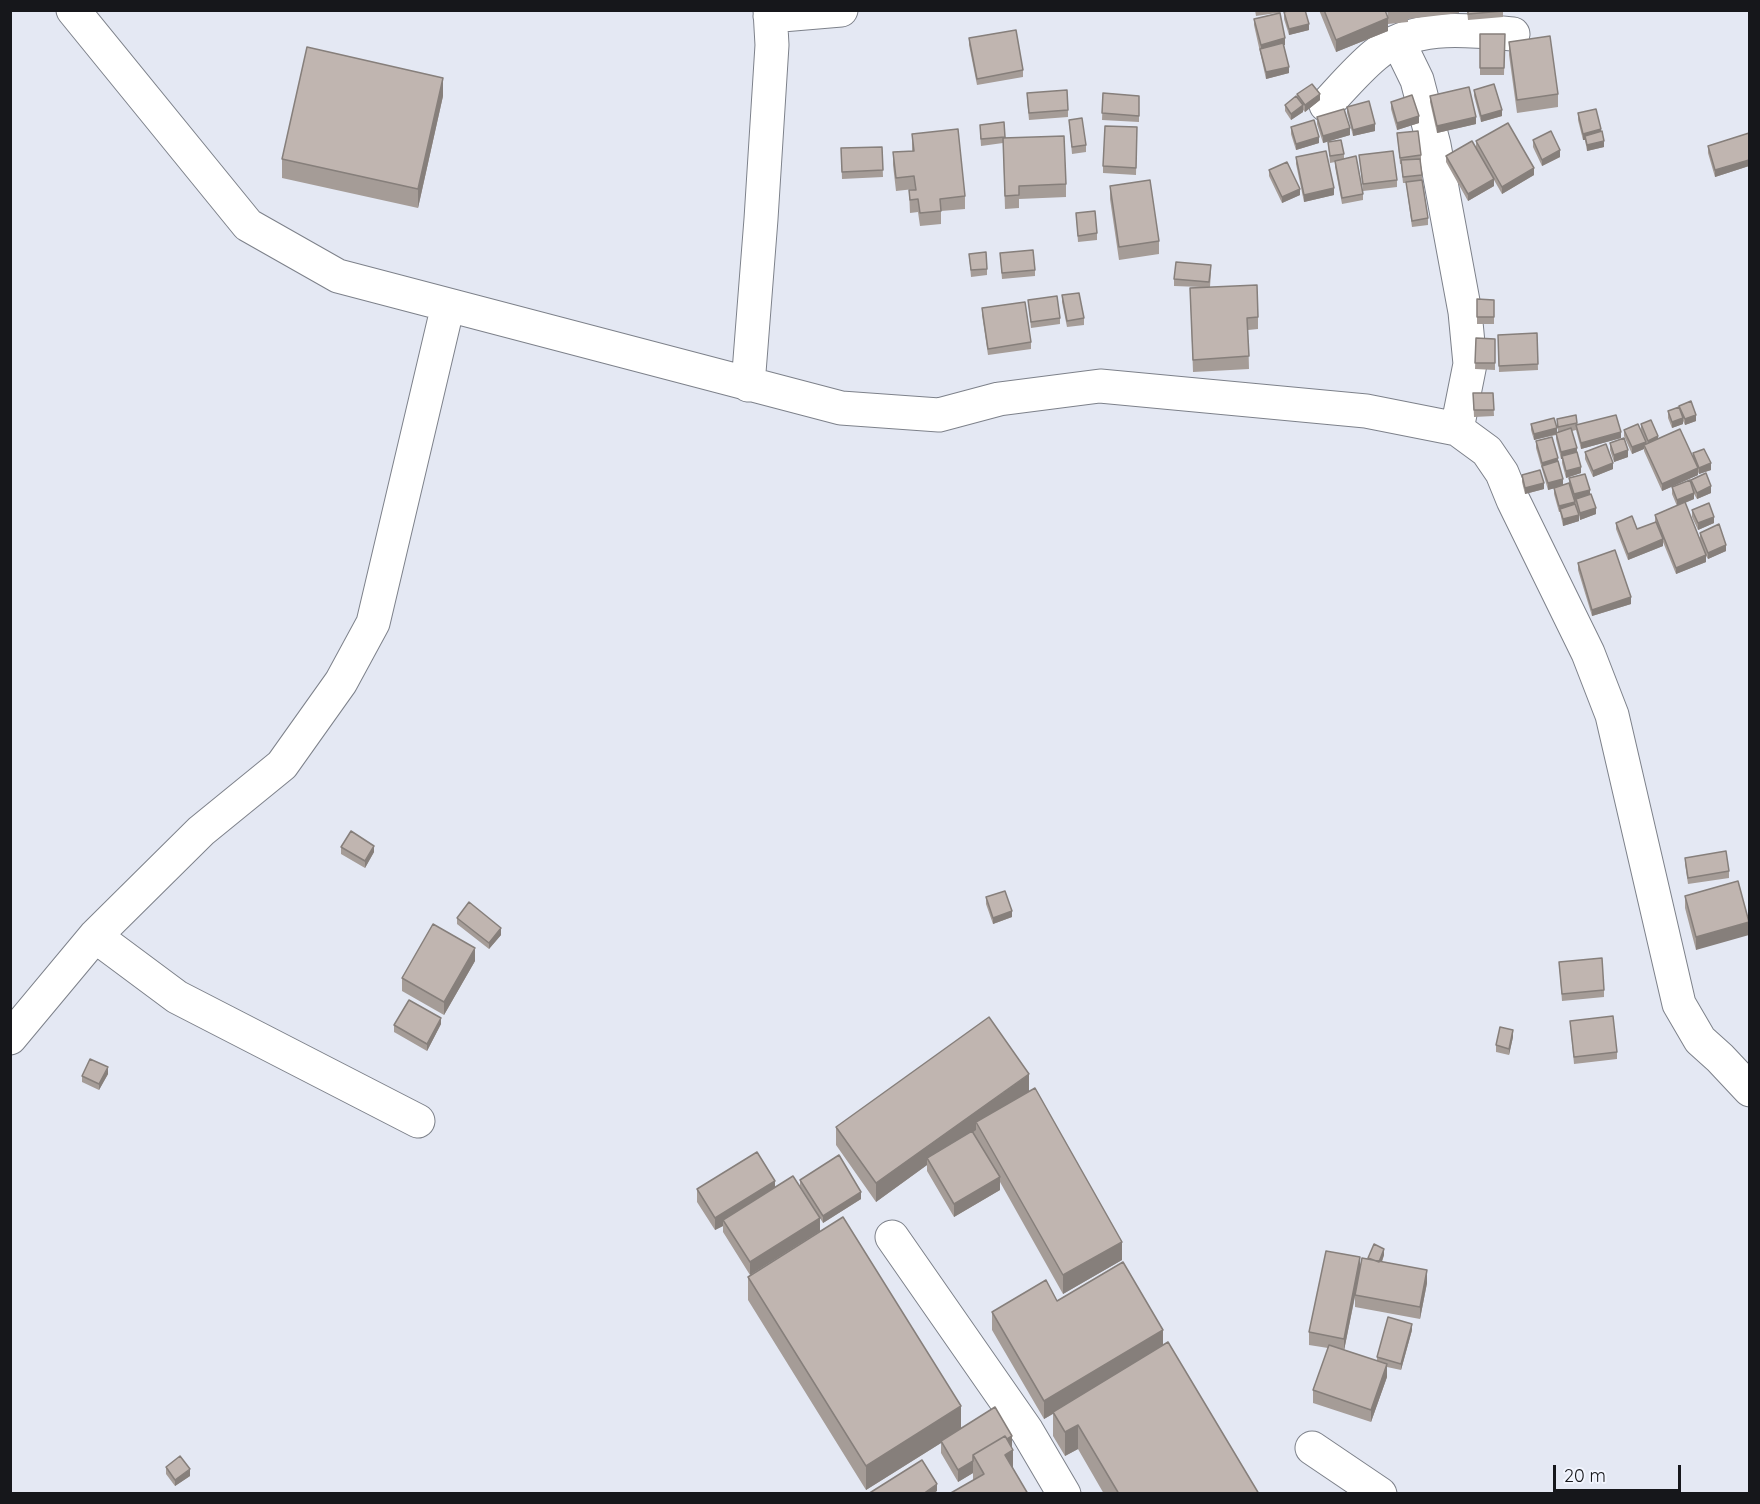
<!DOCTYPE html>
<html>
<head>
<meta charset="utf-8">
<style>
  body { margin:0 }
  #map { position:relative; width:1760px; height:1504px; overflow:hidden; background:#e4e8f3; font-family:Quicksand,sans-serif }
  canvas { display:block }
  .frame { position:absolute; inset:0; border:12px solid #16171b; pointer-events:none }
  .scale { position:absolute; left:1553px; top:1465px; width:128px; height:27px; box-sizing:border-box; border:3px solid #16171b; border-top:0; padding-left:8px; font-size:18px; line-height:21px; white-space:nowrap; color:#16171b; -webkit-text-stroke:4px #f2f5fe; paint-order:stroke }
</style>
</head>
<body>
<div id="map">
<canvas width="1760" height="1504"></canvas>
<div class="frame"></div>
<div class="scale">20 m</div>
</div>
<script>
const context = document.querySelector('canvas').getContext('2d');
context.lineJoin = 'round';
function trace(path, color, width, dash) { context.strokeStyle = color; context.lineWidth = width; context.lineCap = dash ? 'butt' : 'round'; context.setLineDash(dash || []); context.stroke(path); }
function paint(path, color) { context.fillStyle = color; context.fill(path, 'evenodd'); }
const minor = new Path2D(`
  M73,10L248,225L338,276L841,408L939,415L999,399L1100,386L1366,411L1457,429L1487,451L1502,473L1513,500L1588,653L1612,715L1679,1004L1700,1040L1720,1058L1750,1090
  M770,16L841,10
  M1398,41L1417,80L1434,145L1465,312L1470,364L1457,429
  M1326,105C1342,88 1357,70 1375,55C1413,23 1467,30 1513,34
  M748,385L761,219L772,45L770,10
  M95,936L177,997L418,1121
  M10,1038L95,936L201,831L282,765L341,682L373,623L448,305
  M892,1237L1027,1431L1064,1494
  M1312,1448L1380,1494`);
trace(minor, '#7d818a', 35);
trace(minor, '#fff', 33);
paint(new Path2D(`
  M1255,10H1280L1285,45H1284L1289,73L1266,79L1254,25V19L1277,13L1256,16Z
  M1319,10H1385L1388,17L1387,10H1459V13L1408,19V22L1388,24V22V31L1336,52Z
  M1467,10H1503V17L1468,20Z
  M1284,12L1309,30L1289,35L1284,19Z
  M1480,34H1505L1504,75H1480Z
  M969,38L1023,70V77L977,85L969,45Z
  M1509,42L1558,94V107L1517,113L1509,55Z
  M1474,90L1502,116L1481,122L1474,96Z
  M1103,93L1139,96V122L1102,120Z
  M1297,94L1320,100L1305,112L1303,110V112L1291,120L1285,111V105L1297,97Z
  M443,96L418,208L282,178V159Z
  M1430,96L1476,124L1437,133L1430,102Z
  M1027,99L1068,110V117L1029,120Z
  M1391,102L1419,123L1397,130L1391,109Z
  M1347,107L1375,131L1353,136L1347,113Z
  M1578,113L1601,132L1604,147L1587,151L1585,140H1583L1578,120Z
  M1317,117L1350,135L1323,143L1317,124Z
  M1069,120L1086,145V152L1072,154Z
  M1004,122L1005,138L1066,184V197L1019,199V208L1005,209L1003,143L981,146L980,132V125Z
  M1137,127L1136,175L1103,173V166Z
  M1291,127L1319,143L1296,150L1291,134Z
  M1397,133L1421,155V162H1420L1428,218V225L1412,227L1406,183H1403L1401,164H1400Z
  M1749,133V166L1715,177L1708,153V146Z
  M912,134L965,196V209L941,211V224L920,226L918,212L910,213L909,190L914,189L896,191L893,165V152L912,151Z
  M1533,140L1560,157L1542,166L1533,147Z
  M1476,141L1534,175L1502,194L1494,180V186L1468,201L1446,162V156L1476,147Z
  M1328,142L1344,154V159L1363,194V200L1342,204L1335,167V162L1330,163Z
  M882,147L883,177L842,179L841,148Z
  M1359,155L1397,180V187L1363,191Z
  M1296,157L1334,195L1304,202L1296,164Z
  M1269,170L1300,195L1282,203L1269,176Z
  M1110,186L1159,241V254L1119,260L1110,199Z
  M1076,213L1097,233V240L1078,242Z
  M1000,253L1035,270V276L1002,279Z
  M969,254L987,269V275L971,277Z
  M1211,272L1210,287L1258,317V329L1248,330L1249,369L1193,372L1190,288L1200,287L1174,286V279Z
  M1062,295L1084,318V325L1067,327L1062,302Z
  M1477,299L1494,300V324H1477Z
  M1028,300L1060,318V324L1031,328Z
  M982,308L1031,342V349L988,355L982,315Z
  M1537,333L1538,370L1499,372L1498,335Z
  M1476,338L1495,339V370L1475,369Z
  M1473,393H1493L1494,416L1474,417Z
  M1679,406L1696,421L1685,425L1683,421V424L1672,428L1668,418V411L1679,409Z
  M1576,415L1577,425L1621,438L1581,449L1576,430L1572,431L1581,473L1566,478L1562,463V459H1561L1556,439V435L1534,440L1531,430V424L1557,432H1558L1557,419Z
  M1641,424L1658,438L1693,457V453L1711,470L1699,474L1698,472V475L1662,491L1644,451V449L1632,454L1624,436V430H1641Z
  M1536,441L1558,462L1563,485L1569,483V478L1590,494L1596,514L1580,520L1579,515V521L1563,526L1560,512H1559L1554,494V488L1548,490L1536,448Z
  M1610,443L1628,457L1614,462L1610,450Z
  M1585,452L1613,469L1593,477L1585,459Z
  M1522,475L1544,489L1525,494L1522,482Z
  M1691,480L1711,493L1697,499L1694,494V499L1685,503L1700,539V533L1726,551L1708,559L1706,556V562L1676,574L1663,542V546L1628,560L1616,529V523L1637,529L1655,523V515L1677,506L1672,494V487L1691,484Z
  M1692,510L1714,523L1698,530L1692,517Z
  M1578,563L1631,604L1592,616L1578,570Z
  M341,847L374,852L365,868L341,854Z
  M1685,858L1729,871V878L1688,884L1685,864Z
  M1738,881L1696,950L1685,908V896Z
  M986,897L1012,917L993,924L986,904Z
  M457,918L501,935L489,949L457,924Z
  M475,961L444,1015L402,991V978Z
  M1559,962L1604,990V997L1562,1001Z
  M1570,1021L1617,1052V1059L1574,1064Z
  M441,1024L427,1051L394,1032V1025Z
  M1513,1037L1509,1055L1496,1052V1045Z
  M108,1074L99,1090L82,1082V1076Z
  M1029,1091L1122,1260L1063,1294L1000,1182V1190L954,1217L927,1171V1165L876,1202L836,1145V1127Z
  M800,1180L861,1199L823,1223L800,1186Z
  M775,1187L820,1231L750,1275L723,1232V1226L715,1230L697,1202V1189Z
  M1384,1255L1382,1262L1427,1283L1420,1319L1355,1307V1297L1344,1350L1377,1361V1357L1412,1330L1401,1370L1387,1367V1377L1371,1422L1313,1403V1390L1328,1348L1309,1345V1332L1360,1268L1368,1260V1258Z
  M748,1277L961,1428L1012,1448L1013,1468L973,1480V1473L958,1482L941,1453V1443L866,1490L748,1300Z
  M1057,1301L1163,1345L1259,1494H1104L1078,1449L1065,1456L1053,1436V1414L1044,1419L992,1330V1312Z
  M166,1467L190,1476L175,1486L166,1474Z`), '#a59c97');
paint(new Path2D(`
  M1388,18V31L1336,52V40Z
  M1309,24V30L1289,35V29Z
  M1285,38V45L1261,51V45Z
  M1289,67V73L1266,79V72Z
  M443,78V96L418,208V189Z
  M1320,94V100L1305,112V105Z
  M1303,105V112L1291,120V114Z
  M1502,110V116L1481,122V116Z
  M1419,116V123L1397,130V123Z
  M1476,117V124L1437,133V126Z
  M1375,124V131L1353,136V130Z
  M1350,128V135L1323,143V136Z
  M1601,129V136H1585V140H1583V134Z
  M1319,137V143L1296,150V144Z
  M1604,141V147L1587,151V145Z
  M1560,150V157L1542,166V160Z
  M1749,160V166L1715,177V170Z
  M1534,168V175L1502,194V187Z
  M1494,179V186L1468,201V194Z
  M1334,188V195L1304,202V195Z
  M1300,189V195L1282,203V197Z
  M1696,415V421L1685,425V419Z
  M1683,418V424L1672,428V422Z
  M1557,428V434L1534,440V434Z
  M1621,432V438L1581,449V443Z
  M1658,436V443L1648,447V441Z
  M1646,442V448L1644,445V449L1632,454V447Z
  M1577,448V454L1562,456V459H1561V452Z
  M1628,450V457L1614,462V455Z
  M1558,458V465L1542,466V470V463Z
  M1613,463V469L1593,477V471Z
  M1711,463V470L1699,474V468Z
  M1581,467V473L1566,478V471Z
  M1698,468V475L1662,491V484Z
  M1563,479V486L1548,490V483Z
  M1544,483V489L1525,494V488Z
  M1711,486V493L1697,499V493Z
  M1590,490V496L1574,501V494Z
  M1694,493V499L1677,506V500Z
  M1575,502V508L1560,509L1559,512V506Z
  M1596,508V514L1580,520V513Z
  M1579,515V521L1563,526V519Z
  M1714,517V523L1698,530V523Z
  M1663,539V546L1628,560V554Z
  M1726,545V551L1708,559V553Z
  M1706,555V562L1676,574V568Z
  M1631,597V604L1592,616V610Z
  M374,846V852L365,868V861Z
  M1012,911V917L993,924V918Z
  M1749,922V935L1696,950V937Z
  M501,928V935L489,949V943Z
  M475,948V961L444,1015V1002Z
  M441,1018V1024L427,1051V1044Z
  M1513,1030V1037L1509,1055V1049Z
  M108,1067V1074L99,1090V1084Z
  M1029,1074V1092L976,1122V1130L930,1163L927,1158V1165L876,1202V1183Z
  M1000,1177V1190L954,1217V1204Z
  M775,1181V1193L723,1220V1226L715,1230V1218Z
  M861,1192V1199L823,1223V1216Z
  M820,1218V1231L750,1275V1262Z
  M1122,1242V1260L1063,1294V1275Z
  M1384,1249V1255L1379,1269V1262Z
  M1360,1257V1270L1344,1351V1339Z
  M1427,1270V1283L1420,1319V1307Z
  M1412,1324V1330L1401,1370V1364Z
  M1163,1330V1349L1044,1419V1401Z
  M1387,1364V1377L1371,1422V1410Z
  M961,1406V1430L941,1441V1443L866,1490V1466Z
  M1078,1425V1449L1065,1456V1432Z
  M1012,1436V1449L975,1459Z
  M1013,1450V1474L1005,1455Z
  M973,1461V1473L958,1482V1470Z
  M190,1469V1476L175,1486V1480Z
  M937,1484V1491L933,1494H923Z`), '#867f7b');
const building = new Path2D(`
  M1291,10H1305L1309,24L1289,29L1284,12Z
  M1324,10H1385L1388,18L1336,40Z
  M1468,10H1503V11L1468,14Z
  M1280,13L1285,38L1261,45L1254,19Z
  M1016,30L1023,70L977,79L969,38Z
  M1480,34H1505L1504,68H1480Z
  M1550,36L1558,94L1517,100L1509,42Z
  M1283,43L1289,67L1266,72L1260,49Z
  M307,47L443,78L418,189L282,159Z
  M1312,84L1320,94L1305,105L1297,94Z
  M1494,84L1502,110L1481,116L1474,90Z
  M1469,87L1476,117L1437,126L1430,96Z
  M1067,90L1068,110L1029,113L1027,93Z
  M1103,93L1139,96V116L1102,113Z
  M1412,95L1419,116L1397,123L1391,102Z
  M1296,96L1303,105L1291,114L1285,105Z
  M1369,101L1375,124L1353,130L1347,107Z
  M1344,109L1350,128L1323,136L1317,117Z
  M1596,109L1601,129L1583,134L1578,113Z
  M1082,118L1086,145L1072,147L1069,120Z
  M1314,120L1319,137L1296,144L1291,127Z
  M1004,122L1005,137L981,139L980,125Z
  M1508,123L1534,168L1502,187L1476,141Z
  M1105,126L1137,127L1136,168L1103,166Z
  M958,129L965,196L940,199L941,211L920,213L918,199L910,200L909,190H916L914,176L896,178L893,152L914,151L912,134Z
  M1418,131L1421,155L1400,158L1397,133Z
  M1551,131L1560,150L1542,160L1533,140Z
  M1602,131L1604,141L1587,145L1585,136Z
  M1749,133V160L1715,170L1708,146Z
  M1064,136L1066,184L1019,186V195L1005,196L1003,138Z
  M1341,140L1344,154L1330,156L1328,142Z
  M1472,141L1494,179L1468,194L1446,156Z
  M882,147L883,170L842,172L841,148Z
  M1326,151L1334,188L1304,195L1296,157Z
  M1393,151L1397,180L1363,184L1359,155Z
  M1356,156L1363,194L1342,198L1335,161Z
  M1420,159L1422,175L1403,177L1401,160Z
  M1287,162L1300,189L1282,197L1269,170Z
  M1150,180L1159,241L1119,247L1110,186Z
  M1422,180L1428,218L1412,221L1406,182Z
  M1095,211L1097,233L1078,236L1076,213Z
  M1033,250L1035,270L1002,273L1000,253Z
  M986,252L987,269L971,270L969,254Z
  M1176,262L1211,265L1209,282L1174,279Z
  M1257,285L1258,317L1247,318L1249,356L1193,360L1190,288Z
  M1079,293L1084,318L1067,321L1062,295Z
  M1057,296L1060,318L1031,322L1028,300Z
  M1477,299L1494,300V317H1477Z
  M1025,302L1031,342L988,349L982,308Z
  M1537,333L1538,364L1499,366L1498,335Z
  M1476,338L1495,339V363H1475Z
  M1473,393H1493L1494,410H1474Z
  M1691,401L1696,415L1685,419L1679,406Z
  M1679,407L1683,418L1672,422L1668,411Z
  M1576,415L1577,423L1558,427L1557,419Z
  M1616,415L1621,432L1581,443L1576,425Z
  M1554,418L1557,428L1534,434L1531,424Z
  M1651,420L1658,436L1648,441L1641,424Z
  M1638,424L1646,442L1632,447L1624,430Z
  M1571,428L1577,448L1561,452L1556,433Z
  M1680,429L1698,468L1662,484L1644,445Z
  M1552,437L1558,458L1542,463L1536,441Z
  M1624,438L1628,450L1614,455L1610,443Z
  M1606,444L1613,463L1593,471L1585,452Z
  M1704,449L1711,463L1699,468L1693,453Z
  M1577,452L1581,467L1566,471L1562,456Z
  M1558,461L1563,479L1548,483L1542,466Z
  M1540,470L1544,483L1525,488L1522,475Z
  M1706,473L1711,486L1697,493L1691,480Z
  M1585,474L1590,490L1574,494L1569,478Z
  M1690,480L1694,493L1677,500L1672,487Z
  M1569,483L1575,502L1559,506L1554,488Z
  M1591,494L1596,508L1580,513L1576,499Z
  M1685,502L1706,555L1676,568L1655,515Z
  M1709,503L1714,517L1698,523L1692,510Z
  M1575,504L1579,515L1563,519L1560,509Z
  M1632,516L1637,529L1656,522L1663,539L1628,554L1616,523Z
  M1719,524L1726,545L1708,553L1700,533Z
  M1615,550L1631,597L1592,610L1578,563Z
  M351,831L374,846L365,861L341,847Z
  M1726,851L1729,871L1688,878L1685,858Z
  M1738,881L1749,922L1696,937L1685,896Z
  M1005,891L1012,911L993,918L986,897Z
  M469,902L501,928L489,943L457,918Z
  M433,924L475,948L444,1002L402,978Z
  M1602,958L1604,990L1562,994L1559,962Z
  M409,1000L441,1018L427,1044L394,1025Z
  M1613,1016L1617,1052L1574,1057L1570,1021Z
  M989,1017L1029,1074L876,1183L836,1127Z
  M1500,1027L1513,1030L1509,1049L1496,1045Z
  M90,1059L108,1067L99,1084L82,1076Z
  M1035,1088L1122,1242L1063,1275L976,1122Z
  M972,1131L1000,1177L954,1204L927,1158Z
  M757,1152L775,1181L715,1218L697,1189Z
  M839,1155L861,1192L823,1216L800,1180Z
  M793,1176L820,1218L750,1262L723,1220Z
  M843,1217L961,1406L866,1466L748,1277Z
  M1374,1244L1384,1249L1379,1262L1368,1258Z
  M1326,1251L1360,1257L1344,1339L1309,1332Z
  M1362,1258L1427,1270L1420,1307L1355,1295Z
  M1123,1262L1163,1330L1044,1401L992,1312L1046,1280L1057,1301Z
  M1388,1317L1412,1324L1401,1364L1377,1357Z
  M1168,1342L1259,1494H1119L1078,1425L1065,1432L1053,1412Z
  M1329,1345L1387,1364L1371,1410L1313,1390Z
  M995,1407L1012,1436L1007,1439L1005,1436L973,1455V1461L958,1470L941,1441Z
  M1005,1436L1013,1450L1005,1455L1028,1494H949L984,1474L973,1455Z
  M180,1456L190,1469L175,1480L166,1467Z
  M922,1460L937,1484L923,1494H868Z`);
paint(building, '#c0b5b0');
trace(building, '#867f7b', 1.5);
</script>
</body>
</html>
